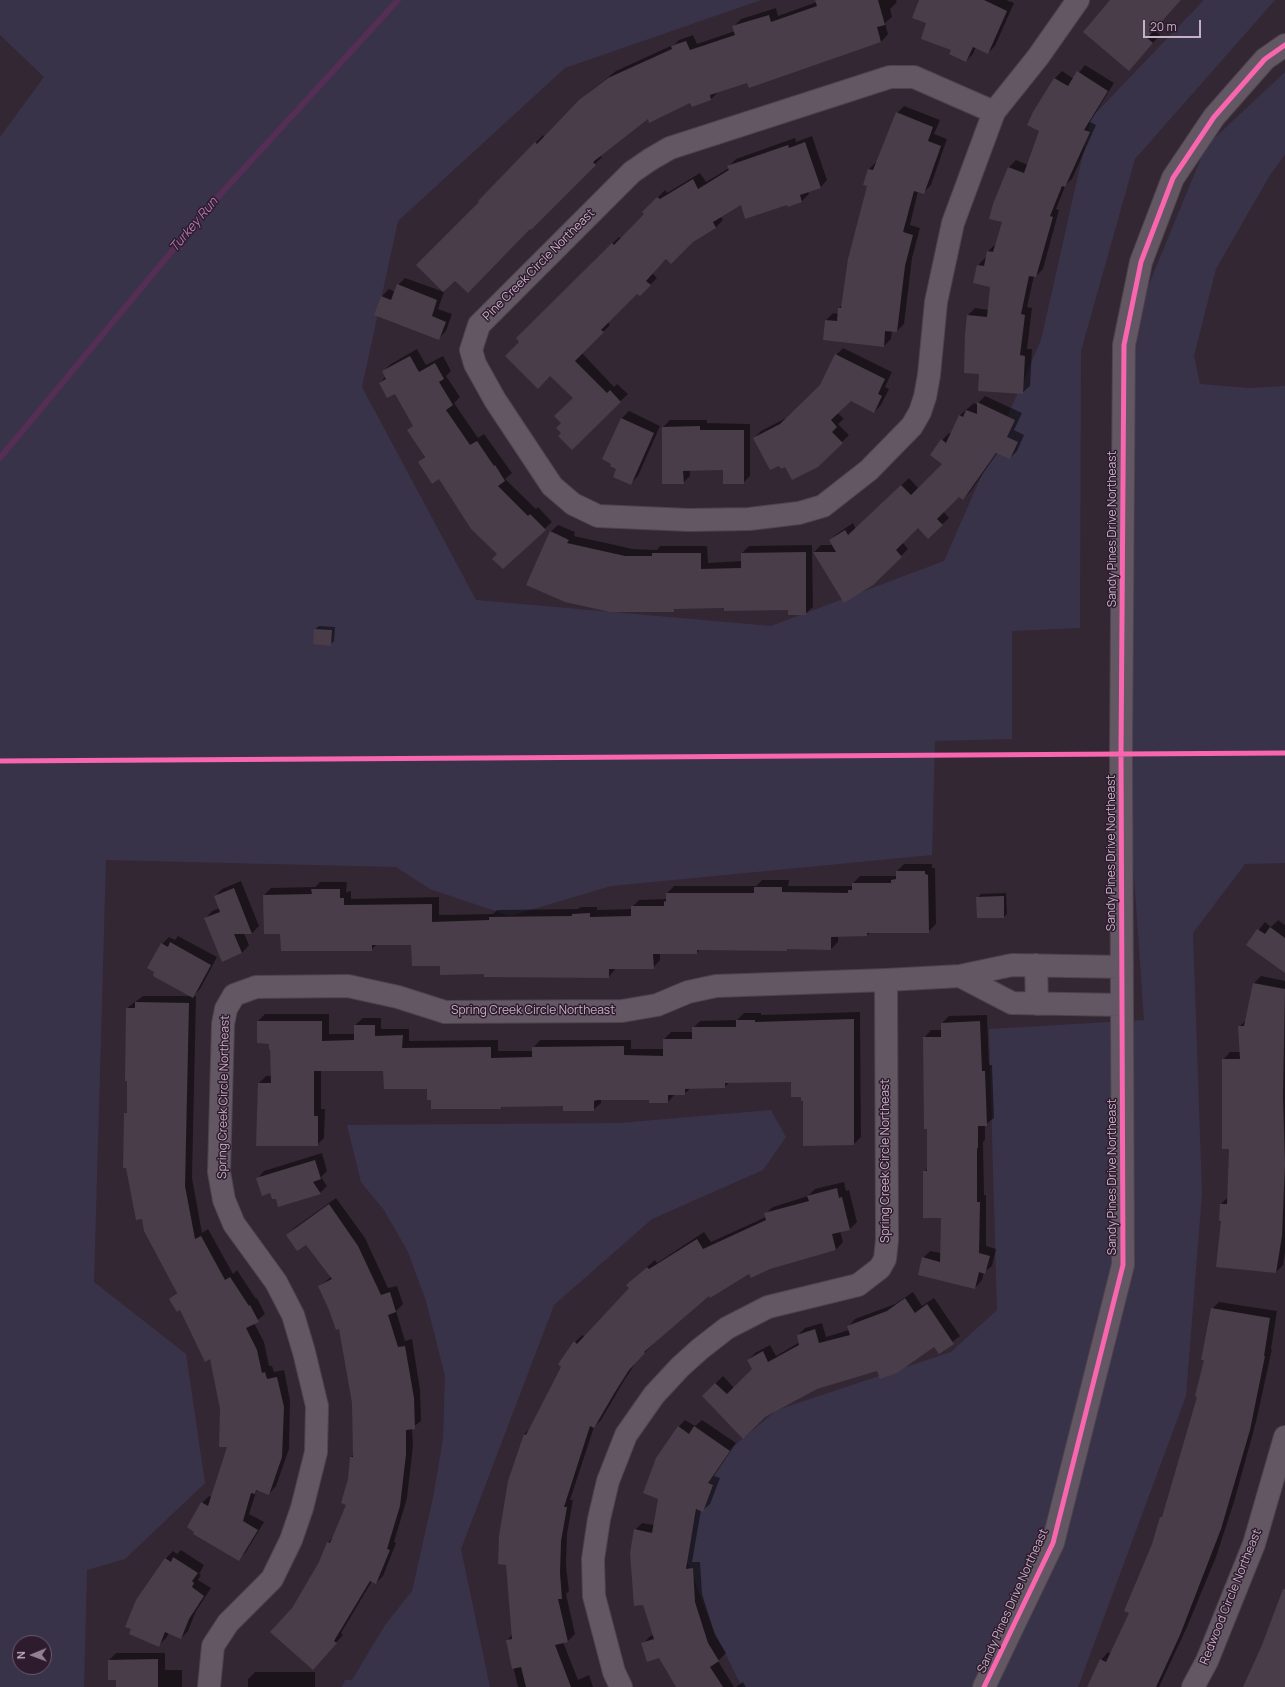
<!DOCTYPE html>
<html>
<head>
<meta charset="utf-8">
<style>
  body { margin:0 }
  #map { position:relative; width:1285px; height:1687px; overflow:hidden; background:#342734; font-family:Manrope,sans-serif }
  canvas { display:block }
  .north { position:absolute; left:12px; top:1635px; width:40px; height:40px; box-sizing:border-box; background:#2e1b2e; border:1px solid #6b576a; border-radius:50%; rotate:269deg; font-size:11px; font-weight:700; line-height:16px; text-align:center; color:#c6b0c5 }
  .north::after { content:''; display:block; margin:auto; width:14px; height:18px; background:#938092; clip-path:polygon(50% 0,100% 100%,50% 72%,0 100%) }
  .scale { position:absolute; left:1143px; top:20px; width:58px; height:18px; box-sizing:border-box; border:2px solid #c6b0c5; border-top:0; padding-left:5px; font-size:12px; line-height:14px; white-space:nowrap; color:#c6b0c5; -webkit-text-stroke:3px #2e1b2e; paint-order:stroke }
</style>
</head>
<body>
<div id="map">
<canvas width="1285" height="1687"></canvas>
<div class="north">N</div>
<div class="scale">20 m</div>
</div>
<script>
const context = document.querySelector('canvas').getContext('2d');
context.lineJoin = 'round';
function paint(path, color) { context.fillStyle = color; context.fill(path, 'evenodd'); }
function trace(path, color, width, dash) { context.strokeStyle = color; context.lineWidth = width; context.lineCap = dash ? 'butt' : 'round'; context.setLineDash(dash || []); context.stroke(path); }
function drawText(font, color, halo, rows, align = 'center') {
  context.font = font + ' Manrope,sans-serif'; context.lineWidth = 3; context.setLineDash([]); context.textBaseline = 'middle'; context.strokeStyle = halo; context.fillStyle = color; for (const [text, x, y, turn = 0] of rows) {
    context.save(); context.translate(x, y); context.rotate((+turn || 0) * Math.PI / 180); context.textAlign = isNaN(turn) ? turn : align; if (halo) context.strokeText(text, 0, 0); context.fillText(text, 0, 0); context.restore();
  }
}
paint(new Path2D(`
  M0,0H761L565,68L398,221L362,387L476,600L771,626L944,561L1041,340L1091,118L1204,0H1275L1135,159L1081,351L1080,628L1012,631V739L935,741L932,855L611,886L510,916L430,889L396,867L106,860L94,1282L186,1354L205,1483L125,1559L87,1570L84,1687H0V137L44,77L0,35ZM20,1643H44V1667H20Z
  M1285,72V155L1270,175L1216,269L1194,356L1200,384L1248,388L1285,386V863L1245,864L1193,933L1202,1193L1186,1396L1078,1687H742L713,1629L686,1559L706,1469L777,1410L951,1352L997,1310L989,1029L1144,1020L1133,862L1131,719L1135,501L1124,345L1206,146Z
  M771,1110L786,1137L763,1170L652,1219L554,1305L461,1549L490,1687H342L345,1680H352L385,1625L412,1591L433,1498L443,1439L445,1376L426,1301L408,1252L384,1210L361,1182L347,1125L619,1123Z`), '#393349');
paint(new Path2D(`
  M816,0H896L897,2L890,9L892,17L885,23L888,34L881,42L747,81L718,92L711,99L692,105L691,102L648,117L600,156L602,157L531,229L479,201L543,135L545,138L588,93L616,71L675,44L679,40L693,35L697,44L735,31L734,26L741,19L776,8L778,16L817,2Z
  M920,0H1006L1014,3L995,46L988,53L976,47L973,54L966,61L952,50L927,23Z
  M1111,0H1181L1154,30L1160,35L1129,70Z
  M1085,65L1114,83L1090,122L1096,125L1072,179L1066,184L1056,209L1059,210L1043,269L1036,276H1034L1027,307L1032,308L1027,349H1032L1030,386L1022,393L980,373L968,315L975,308L989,310L991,286L978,265L985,258H987L988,251L996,244L1003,222L990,218L1009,167L1016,160L1028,165L1041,130L1034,113L1055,78L1062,71L1074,79Z
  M904,106L940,120L934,134L947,139L931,185L923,193L918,191L910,225L920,228L912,258L904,324L897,331H892L891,339L884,346L826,320L833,313L839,314V308L842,305L868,185L869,169L876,162L878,163L897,113Z
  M812,136L827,180L820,188L808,192L809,194L802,201L787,204H741L720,216L723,220L716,227L667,258L652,273L657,278L640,295L637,292L608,322L610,325L582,353L614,387L617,384L628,394L572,449L562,433V423L574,398L517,338L619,237L622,239L646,214L644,212L665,190L667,193L700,173L706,182L729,168V166L736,159L795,138L796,142Z
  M405,278L444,292L438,309L452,314L446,331L439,338L376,314L382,296L389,289L395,292L398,285Z
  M843,348L892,372L885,387L889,389L881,405L874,412L851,400L838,413L844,419L838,424L849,435L818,466L786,465L754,438L761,431L788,417L821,385L836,355Z
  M417,349L426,365L443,356L451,371L446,376L460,397L454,403L478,438L484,434L502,459L512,473L505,479L536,509L538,507L552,522L503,568L498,554L439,478L419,462L425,456L409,430L414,425L395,392L380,383L386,376L383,371L391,364Z
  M985,396L1022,413L1014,430L1024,435L1017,451L1010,458L998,452L970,492L963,499L959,496L943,511L949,518L928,538L918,527L902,542L908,549L901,556L872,584L844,601L814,552L821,545H833L830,540L838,533L853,523L856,529L909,478L918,488L944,464L942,440L949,433L951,434L960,415L974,403L978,405V403Z
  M629,411L660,426L638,476L631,483L617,468L622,418Z
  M670,420H707V423L750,424V476L743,483L724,469L690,470V476L683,483L663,427Z
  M558,525L575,532L574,536L633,549L657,550L660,546H707L708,563L742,561V553L749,546L812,545L813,607L805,614L789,609L725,607L676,608L673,611H610L550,532Z
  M319,626L335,627L334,641L330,645L315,629Z
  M904,864H932V868H935L936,924L928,932H871L867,935L838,936V942L831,949H700L697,953H660V960L653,968H616L609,977L485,973L441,965L412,944H377L371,950L281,933L264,895L271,888L315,887L320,882H347L346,892L351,891V899L439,897V915L493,914L497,910L578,909L581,907H597V910L632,909V907L639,900L667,899V893L674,886H756L762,880H789L788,886H853V883L860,876H896L897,871Z
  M241,881L259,926L252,933H244L249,945L242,953L222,961L205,919L212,911L220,908L215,896L222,889Z
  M1006,893L1007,914L1004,917L978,897L981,894Z
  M1278,920L1285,925V971L1247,945L1265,922L1271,927Z
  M178,936L217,957L200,989L193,996H196L192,1178L202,1233L208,1229L233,1274L237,1270L256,1299L257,1298L265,1314L254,1323L264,1342L269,1366H272L274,1372L284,1370L290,1400L289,1449L276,1486L269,1494L258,1490L256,1492L249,1514L264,1522L246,1552L239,1559L202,1503L209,1496L212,1498L229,1446L210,1358L181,1309L170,1299L177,1292L125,1114L128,1111L127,1008L143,996H193L162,944L169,937L175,940Z
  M1261,976L1285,981V1252L1283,1265L1276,1272L1222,1220L1221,1204L1228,1197L1230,1148L1223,1060L1230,1052H1240L1239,1027L1246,1020L1254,983Z
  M860,1012L861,1137L854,1144L804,1100L792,1081L730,1082L724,1087L691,1088L684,1094H675L668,1102L650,1099H601V1103L593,1110L564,1105L503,1106L501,1108L432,1099L428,1088L384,1070H321V1109H325L324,1138L317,1145L259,1083L266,1076H272L270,1043L258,1021L265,1014H329V1034H355V1025L363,1018H381V1029H409V1041L498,1040V1051H533V1048L540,1040H631V1049H664V1039L671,1032H693V1028L700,1021L737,1020L744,1013H761V1015Z
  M987,1015L989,1065H992L994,1118L985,1125V1140L983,1142L984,1195H986V1246L996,1249L992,1266L984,1272L982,1280L975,1288L923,1258L930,1251L941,1253L942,1217L924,1172L928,1168V1129L924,1038L931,1030H942V1023L949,1016Z
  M322,1153L327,1171L321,1177L327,1186L320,1193L279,1206L276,1197L257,1179L264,1171Z
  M844,1182L846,1191L849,1190L857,1222L850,1229L840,1231L843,1242L836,1250L749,1272L709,1294L652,1345L636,1362L622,1384L601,1420L594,1427L570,1500H573L567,1534L566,1566L569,1591L566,1594L575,1634L568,1641L563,1642L578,1680L589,1675L593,1687H518L507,1640L512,1635L524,1434L530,1429L575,1342L582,1335L585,1337L630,1289L634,1278L655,1260L657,1263L704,1232L711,1242L766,1217L765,1214L773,1207L808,1196L815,1189Z
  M336,1198L365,1238L388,1288L397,1286L403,1304L396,1311L405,1341L412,1339L420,1390L421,1421L412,1428L413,1446L407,1498L394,1542L396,1543L383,1576L376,1583L372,1581L341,1633L343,1635L320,1661L292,1608L320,1562L328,1543L333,1537L347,1504L351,1457L354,1454L353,1403L340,1327L320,1286L331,1277L307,1243L287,1235L294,1228Z
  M913,1292L922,1306L934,1298L960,1336L939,1352L935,1346L878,1369L816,1388L703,1396L723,1376L734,1388L753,1369L748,1360L755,1353L770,1345L776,1356L800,1342L798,1335L805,1328L822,1323L826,1337L849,1330L848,1327L855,1319L895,1304Z
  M1219,1302L1277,1311L1271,1349H1272L1256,1422L1234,1502L1216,1557L1187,1627L1159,1687H1087L1101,1660L1108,1652L1111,1654L1130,1612L1161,1517L1164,1514L1198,1396L1205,1359L1212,1309Z
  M685,1420L695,1426L702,1420L736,1443L714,1476L720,1478L710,1504L702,1511L701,1510L692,1562H700L702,1594L715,1635L726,1653L718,1661L734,1687H676L677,1686L660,1657L643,1644L650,1636L654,1635L635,1530L642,1523L654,1525L678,1427Z
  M181,1550L204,1565L199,1574L201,1575L198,1580L211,1588L196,1611L188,1631L181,1638L169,1633L166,1638L159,1645L132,1629L137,1601L166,1558L173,1551L177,1554Z
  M116,1653H165V1670H182V1687H117V1679L109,1660Z
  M255,1672H315V1687H248V1679Z
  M743,1682L746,1687H736Z`), '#0007');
trace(new Path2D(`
  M0,458L206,210L398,0`), '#542e54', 6);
paint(new Path2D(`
  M815,0H878L885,25L877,27L881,42L749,88L747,83L710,95L711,100L692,107L690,103L649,123L648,119L593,162L596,165L531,230L530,229L468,293L455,281L443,292L416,265L479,202L478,201L535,142L537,144L579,100L608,78L672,49L671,46L686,41L690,50L735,35L732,26L769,15L771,22L817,6Z
  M919,0H984L1007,11L988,54L973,47L966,62L949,54L951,50L921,39L926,23L912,18Z
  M1110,0H1181L1147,38L1153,43L1129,71L1083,32Z
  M1077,71L1108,91L1084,130L1090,132L1065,187L1062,186L1050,216L1053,217L1036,277L1029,276L1021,314L1025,315L1020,355L1025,356L1023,394L978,391L979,374L964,373L965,334L967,315L987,317L990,287L973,283L977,265L984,266L987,251L993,252L1002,222L989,219L993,204L1008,167L1024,173L1039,131L1027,125L1033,112L1054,78L1068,86Z
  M896,112L933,127L928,141L941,146L924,194L914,191L903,232L913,235L905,266L897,332L885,331L884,347L823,340L825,320L837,321L838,308H841L848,259L867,186L863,185L868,169L873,170Z
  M805,142L821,188L800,195L802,202L788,207L787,205L745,219L741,205L713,222L716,228L693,242L671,264L666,259L646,281L651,285L640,296L637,294L601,330L604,332L575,361L607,393L610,390L621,402L572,450L558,436L561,433L556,428L561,423L554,416L573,398L550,376L538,389L505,356L519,342L516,338L612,243L614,245L644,214L642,212L657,197L660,199L693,179L698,189L729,170L727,166L788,145L789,148Z
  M397,284L437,300L432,316L446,322L439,340L374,315L381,296L391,300Z
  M835,354L885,379L878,394L882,396L874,413L851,401L831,420L837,427L832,432L843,443L818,467L792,480L785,467L781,469L779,466L770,470L753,438L780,424L820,385Z
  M410,356L419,372L435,363L444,379L439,382L453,405L446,410L470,445L477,441L494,466L495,465L505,481L498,486L528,516L530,514L546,530L503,569L492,559L497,554L471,529L439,479L432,484L418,462L425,457L407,430L413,426L395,394L387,398L379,383L386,379L382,371Z
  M977,402L1015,420L1007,437L1018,442L1010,459L996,453L963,500L959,497L937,519L943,525L928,539L918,528L896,550L902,557L873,585L844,603L813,552H836L829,540L845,530L848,535L901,485L911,495L942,464L930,455L941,439L946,443L959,415L963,417L966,410L977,414Z
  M621,418L654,433L631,485L613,477L616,469L610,466L611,464L602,459Z
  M700,426V430H744V484H723V470L683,471L684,484H662V427Z
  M550,531L569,540L567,543L625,556H652V553H701V569L741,568V553L806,552V615H788V610L724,611V608L674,609V612H610L565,602L526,585Z
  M314,629L332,630L331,646L313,644Z
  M896,871H925V874L928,875L929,933H867V936L831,937V950L787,949V951L697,950V954H653L654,969H609V978L484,977V974L440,975V966H412L411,945H372V951H281L280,934H264L263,895L312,894L311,889H340V898H344V905L432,904V922L489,920V917L572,916V914L590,913V917L631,916V906H664V901L666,902V893H754V887H782V892L848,893V890H852V883H891V880L896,879Z
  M234,888L252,934H234L242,953L222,962L204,918L220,912L214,896Z
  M1004,896V918H977L976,897Z
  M1270,927L1285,938V973L1246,945L1257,929L1265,934Z
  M170,942L211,965L193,998L153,976L154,972L147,968L161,943L168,947Z
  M1253,983L1285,989L1283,1096L1285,1164L1282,1236L1276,1273L1216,1267L1221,1221H1219L1220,1204H1227L1229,1149H1222V1059H1240L1238,1026H1244Z
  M135,1002L189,1003L185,1186L195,1239L201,1236L225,1280L230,1277L249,1306L250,1305L259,1322L246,1328L257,1350L262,1373L265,1372L267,1379L277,1377L284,1407L282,1457L269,1495L256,1490L255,1494L251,1493L243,1521L258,1530L239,1561L193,1534L194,1532L187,1527L201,1502L208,1506L227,1447H219L220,1409L210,1359L205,1362L180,1310L177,1312L169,1299L177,1293L144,1231L142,1219L136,1220L126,1168H123L124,1113H127V1081H125L126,1008H135Z
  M854,1019V1145L803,1146V1101H801V1097H791V1082L725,1083V1088L685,1089V1095H668V1103H649V1100H597L594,1101V1111H563V1106L501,1107V1109H431V1100H427V1089H384L383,1071H314V1116H318V1146H256L258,1083H271L270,1049L269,1050V1044L257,1043V1021H322V1041L354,1040V1025H375V1036L403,1035L402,1048L491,1047V1058L532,1057V1047L624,1046V1055L663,1056V1039H692V1027H736V1020H755V1022Z
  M980,1021L982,1071H985L987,1126H978V1148H977V1202H980L979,1253L990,1256L985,1274L979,1272L975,1289L918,1275L922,1257L940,1262L941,1218H923V1171H927V1129H924L923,1037H941V1023Z
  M315,1160L321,1179L313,1182L321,1194L278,1207L276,1199H272L270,1193L262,1196L256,1178Z
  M837,1188L839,1198L842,1197L850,1230L832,1234L836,1250L770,1269L751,1278L749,1274L710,1298L709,1296L644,1352L645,1353L629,1370L615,1392L594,1428L590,1426L564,1507H567L561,1541L560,1573L562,1599H558L568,1642L555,1645L571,1687H526L521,1667L512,1669L506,1640L512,1639L506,1565L498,1564L499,1536L508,1481L524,1434L526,1435L561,1367L558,1364L574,1341L577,1344L629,1288L626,1285L647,1267L649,1269L697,1239L703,1249L766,1220L764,1213L809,1201L807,1196Z
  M329,1204L358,1246L381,1295L390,1292L396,1312L388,1315L398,1347L405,1346L414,1398L415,1429L406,1430V1454L400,1506L387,1549L390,1550L376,1584L370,1581L334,1641L337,1643L313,1670L270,1632L292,1608L319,1562L327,1542L330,1543L346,1505L341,1503L348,1479L350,1457H353L352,1403L339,1329L336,1330L329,1310L318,1286L332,1279L306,1245L297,1251L286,1235Z
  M905,1298L915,1313L927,1304L954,1344L939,1354L934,1347L897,1373L880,1379L877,1371L817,1389L765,1417L743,1439L702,1396L715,1383L727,1394L752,1369L747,1360L763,1351L768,1362L799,1345L797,1335L815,1329L819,1343L850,1335L847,1326L887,1311Z
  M1211,1308L1270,1318L1264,1356H1265L1250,1430L1221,1529L1180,1635L1156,1687H1087L1100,1659L1106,1662L1129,1613L1124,1611L1152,1544L1160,1517H1162L1197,1397L1195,1396L1204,1360H1201Z
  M678,1426L689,1434L694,1426L730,1451L708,1483L713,1485L703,1512L696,1509L686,1569L693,1568L695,1602L708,1643L719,1661L710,1667L723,1687H676L659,1658L647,1662L641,1643L654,1639L643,1605L634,1606L630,1553L634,1529L652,1533L658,1499L643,1493L656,1458Z
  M173,1557L198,1573L192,1581L194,1583L192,1587L204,1596L189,1619L181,1639L165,1632L159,1647L129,1634L131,1629L125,1627L136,1600L165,1558L171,1562Z
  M1283,1589H1285V1687H1243L1262,1645Z
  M158,1659V1687H116V1680H108V1660Z`), '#493d49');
const minor = new Path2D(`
  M994,112L914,77H890L670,148L651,159L632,172L479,325L471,350L475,364L495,400L552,486L573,504L598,516L689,520L749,519L799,513L823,506L869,470L912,426L920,412L925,397L929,375L936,302L953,223L994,112L1038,57L1078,0
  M1036,965L1037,1004
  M960,976L1012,1003L1122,1005
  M209,1687L213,1646L228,1623L272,1579L291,1540L302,1508L316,1452L317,1406L304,1352L293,1315L276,1282L234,1224L224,1200L219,1172L223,1024L226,1009L234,995L256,987L348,986L398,997L445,1012L622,1011L657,1005L688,992L716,986L886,980L960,976L1012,965L1122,967
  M621,1687L614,1672L594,1596L593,1559L599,1519L608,1481L626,1435L654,1395L680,1367L700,1349L727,1328L768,1307L858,1285L880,1268L885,1259L887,1240L886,980
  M984,1687L1053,1543L1123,1265L1121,753L1124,345L1141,262L1173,178L1214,117L1265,59L1285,45
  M1193,1687L1207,1661L1254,1544L1285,1437`);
trace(minor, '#4d434d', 24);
trace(minor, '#625762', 22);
trace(new Path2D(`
  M0,761L1285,753
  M984,1687L1053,1543L1123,1265L1121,753L1124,345L1141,262L1173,178L1214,117L1265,59L1285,45`), '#f766af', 5);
drawText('12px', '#c6b0c5', '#2e1b2e', [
  ["Pine Creek Circle Northeast",539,265,-45],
  ["Sandy Pines Drive Northeast",1113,529,-90],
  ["Sandy Pines Drive Northeast",1112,853,-90],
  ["Spring Creek Circle Northeast",533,1011],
  ["Spring Creek Circle Northeast",224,1097,-89],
  ["Spring Creek Circle Northeast",886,1161,-90],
  ["Sandy Pines Drive Northeast",1113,1177,-90],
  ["Redwood Circle Northeast",1231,1597,-68],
  ["Sandy Pines Drive Northeast",1013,1601,-66]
]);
drawText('italic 13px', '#ac79ad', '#2e1b2e', [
  ["Turkey Run",194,225,-50]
]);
</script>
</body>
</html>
